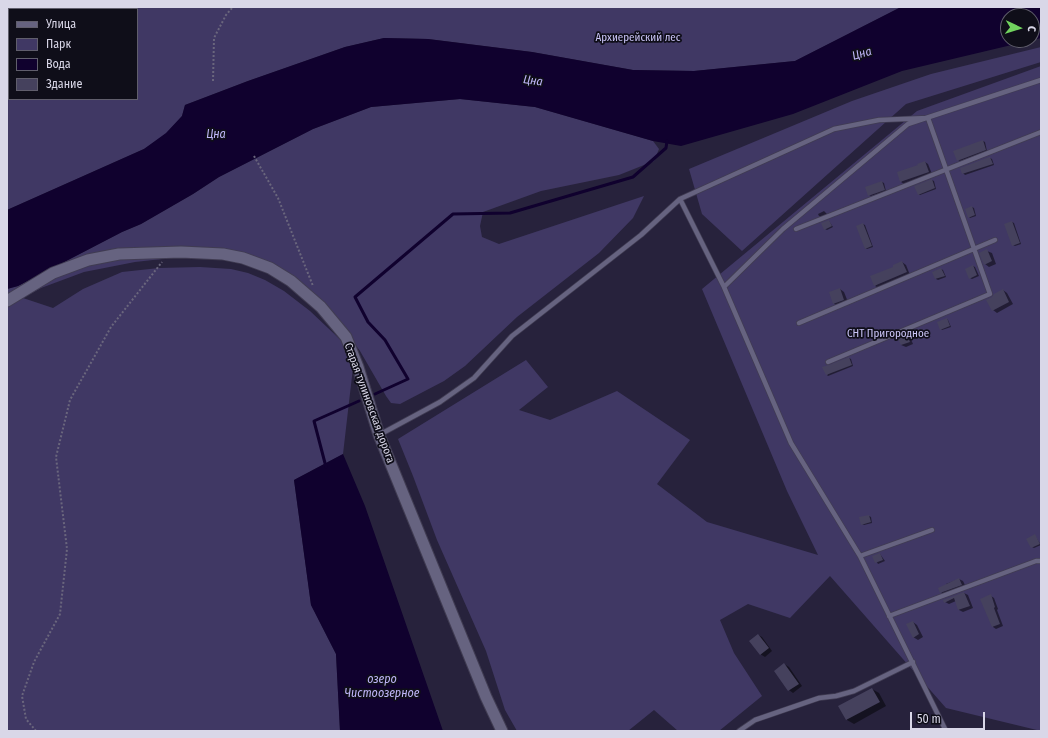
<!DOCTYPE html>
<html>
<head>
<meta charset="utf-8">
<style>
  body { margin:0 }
  #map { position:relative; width:1048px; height:738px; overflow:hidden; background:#27223c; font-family:"Fira Sans Condensed",sans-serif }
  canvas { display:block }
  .frame { position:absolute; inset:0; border:8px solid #d9d7e8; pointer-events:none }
  .legend { position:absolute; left:8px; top:8px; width:130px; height:92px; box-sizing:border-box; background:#0f0e19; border:1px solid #605e6c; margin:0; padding:5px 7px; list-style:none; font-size:12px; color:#d9d7e8 }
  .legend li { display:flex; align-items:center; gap:8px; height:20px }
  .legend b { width:20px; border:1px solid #605e6c }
  .north { position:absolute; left:1000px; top:8px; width:40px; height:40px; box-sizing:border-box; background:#0f0e19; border:1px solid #605e6c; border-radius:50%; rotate:94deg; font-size:11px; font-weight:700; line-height:16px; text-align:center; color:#d9d7e8 }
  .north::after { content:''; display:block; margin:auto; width:14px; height:18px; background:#71d35e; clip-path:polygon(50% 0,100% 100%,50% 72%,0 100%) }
  .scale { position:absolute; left:910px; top:712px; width:75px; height:18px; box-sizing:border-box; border:2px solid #d9d7e8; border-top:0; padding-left:5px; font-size:12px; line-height:14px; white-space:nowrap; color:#d9d7e8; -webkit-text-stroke:3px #0f0e19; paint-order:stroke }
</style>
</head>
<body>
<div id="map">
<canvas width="1048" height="738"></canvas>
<div class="frame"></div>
<ul class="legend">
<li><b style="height:5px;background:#666380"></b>Улица</li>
<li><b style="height:11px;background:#403864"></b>Парк</li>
<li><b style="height:11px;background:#10012e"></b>Вода</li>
<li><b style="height:11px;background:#45415d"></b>Здание</li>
</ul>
<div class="north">С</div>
<div class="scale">50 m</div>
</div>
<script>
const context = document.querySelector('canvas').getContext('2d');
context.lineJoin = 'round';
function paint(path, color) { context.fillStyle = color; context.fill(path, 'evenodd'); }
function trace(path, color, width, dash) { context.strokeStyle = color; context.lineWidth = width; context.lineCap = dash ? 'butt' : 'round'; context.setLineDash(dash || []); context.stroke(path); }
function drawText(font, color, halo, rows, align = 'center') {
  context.font = font + ' "Fira Sans Condensed",sans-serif'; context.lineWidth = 3.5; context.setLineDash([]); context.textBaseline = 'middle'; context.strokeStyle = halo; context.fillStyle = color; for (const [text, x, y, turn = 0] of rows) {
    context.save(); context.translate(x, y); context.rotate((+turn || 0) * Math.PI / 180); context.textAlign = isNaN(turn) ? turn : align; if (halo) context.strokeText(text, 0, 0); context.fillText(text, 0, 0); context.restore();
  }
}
paint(new Path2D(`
  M7,7H901L795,61L694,71L633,70L532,52L428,39L384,38L345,47L248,81L185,105L182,116L166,134L144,149L7,210ZM9,9H137V99H9Z
  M1041,47V62L906,104L742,251L702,214L689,169L852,101L931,74Z
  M1041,66V731L946,708L830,576L790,618L748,604L720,620L734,653L762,696L719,731H678L654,710L628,731H517L505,710L486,651L437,540L413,476L398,439L526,360L548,387L519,410L550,420L617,391L690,440L657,484L707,522L818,555L787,491L702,289L917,111Z
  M460,99L535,107L653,141L659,149L654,161L619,175L541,191L483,212L480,226L482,237L499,244L644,196L633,218L599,253L517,317L465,366L444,381L400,404L391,403L386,396L360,351L345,330L298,290L253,264L223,258L180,257L135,262L84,272L41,288L23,298L53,308L83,289L122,272L159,268L200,267L231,269L248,273L265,280L284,291L310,311L347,346L354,359L343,454L294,480L311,605L336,654L340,731H7V289L18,286L122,232L141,224L193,194L219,177L313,129L371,107Z`), '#403864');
paint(new Path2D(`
  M901,7H1041V38L902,71L793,114L681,146L653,141L535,107L460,99L371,107L313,129L219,177L193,194L141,224L122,232L18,286L7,289V210L144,149L166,133L182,116L185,105L248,81L345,47L384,38L428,39L532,52L633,70L694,71L795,61ZM1008,16H1032V40H1008Z
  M343,454L365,506L443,731H340L336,654L311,605L294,480Z`), '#10012e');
paint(new Path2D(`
  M983,141L985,142L987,151L960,161L958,160Z
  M990,158L992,159L994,165L965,175L963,173Z
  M925,162L928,164L932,174L904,184L901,182Z
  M932,180L934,181L936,189L920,195L918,194Z
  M882,182L884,183L886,191L871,196L869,195Z
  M972,207L974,208L976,216L970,218L969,217Z
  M824,211L827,214L821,217L819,216L818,214Z
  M829,221L833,227L827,230L825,229Z
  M1012,222L1014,223L1021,244L1015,246L1013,245Z
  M863,224L865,225L873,247L867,249L865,248Z
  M987,251L992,253L996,264L989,267L985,264Z
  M902,262L906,265L910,275L879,288L875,286Z
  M973,266L975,267L979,276L972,279L970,278Z
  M941,269L943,270L946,277L938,280L936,279L933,272Z
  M840,289L844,292L848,302L838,306L834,304Z
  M1003,290L1007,293L1013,304L997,313L993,310Z
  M947,319L948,320L951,327L942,330L941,329Z
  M906,334L910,337L913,344L906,347L901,345Z
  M849,358L851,359L853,366L828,376L827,375Z
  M869,516L871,517L872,523L864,525L862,524Z
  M1035,536L1041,545L1034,548L1032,547Z
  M880,554L885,561L878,564L874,557Z
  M959,579L963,581L966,587L945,595L941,592L947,585L946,584Z
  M964,593L968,595L973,608L963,612L959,610L956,601L949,604L945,602L944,601Z
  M991,596L994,598L998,609L997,610L1003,626L996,629L993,627Z
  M913,622L917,625L923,637L918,640L913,637Z
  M758,635L762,637L772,651L765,657L760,654Z
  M784,664L789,667L802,686L793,693L789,690Z
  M872,689L879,693L886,706L854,724L847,720L840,707Z`), '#0007');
trace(new Path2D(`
  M375,394L408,379L385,340L368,322L355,297L453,214L510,213L633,177L666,148L667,141
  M326,467L314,421L359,401`), '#10012e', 3);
paint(new Path2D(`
  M983,140L986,150L957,161L953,151Z
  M989,157H990L993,164L962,174L960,168Z
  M925,161L929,172L900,182L897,172L918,165L917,164Z
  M932,179L935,188L918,195L914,186Z
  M882,181L885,190L868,196L865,187Z
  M972,206L975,215L968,218L965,209Z
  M829,220L832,226L824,230L821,223Z
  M1012,221L1020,243L1012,246L1004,224Z
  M863,223L872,246L865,249L856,226Z
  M987,249L992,261L984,265L979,253Z
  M902,261L907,272L874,286L870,276L893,267V265Z
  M973,265L977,275L969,279L965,269Z
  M941,268L945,276L935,279L932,272Z
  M840,288L844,300L833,304L829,292Z
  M1003,289L1009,302L992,311L986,300L992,297L994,294Z
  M947,318L950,326L940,330L937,322Z
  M906,333L910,342L901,345L897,337Z
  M849,357L852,365L826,375L822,367L829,365Z
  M869,515L871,522L861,525L859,517Z
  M1035,534L1040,544L1031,548L1026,539Z
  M880,553L883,560L875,563L872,556Z
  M959,578L962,585L940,593L938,588Z
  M964,592L970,606L958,610L954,598L944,603L943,600Z
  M991,594L995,607L994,608L1000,624L992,627L980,599Z
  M913,621L919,634L913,638L906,624Z
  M758,634L769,648L760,655L749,641Z
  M784,663L799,684L788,691L774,671Z
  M872,688L880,702L846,720L838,706Z`), '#45415d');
const service = new Path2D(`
  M680,199L724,287
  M796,229L1041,132
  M799,323L995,240
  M379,435L440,402L474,378L512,336L641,235L680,199L834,129L879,120L928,118L990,294L828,362
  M860,556L932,530
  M889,616L1036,561H1041
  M739,731L755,720L819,698L836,696L854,691L913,662
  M946,731L860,556L791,443L724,287L783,229L908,124L1041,80`);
const tertiary = new Path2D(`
  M7,301L53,273L88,260L119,254L181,252L223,254L243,258L270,268L291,281L321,307L346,337L358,367L379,435L486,697L502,731`);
trace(service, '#403c52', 6);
trace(tertiary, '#403c52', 13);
trace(new Path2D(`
  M213,81L214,38L226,15L233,7
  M254,156L278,198L313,286
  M36,731L26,719L22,696L34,662L60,614L67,549L56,457L70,400L111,327L162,262`), '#6a667d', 2, [2, 2]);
trace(service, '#666380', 4.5);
trace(tertiary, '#666380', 11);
drawText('11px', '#cbc5f7', '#0f0e19', [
  ["Архиерейский лес",638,38],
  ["СНТ Пригородное",888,334]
]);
drawText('11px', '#d9d7e8', '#0f0e19', [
  ["Старая тулиновская дорога",369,403,70]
]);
drawText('italic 12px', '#c0b7f9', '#0f0e19', [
  ["Цна",862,54,-17],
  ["Цна",533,81,8],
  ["Цна",216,135],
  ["озеро",382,680],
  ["Чистоозерное",382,694]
]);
</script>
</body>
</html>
